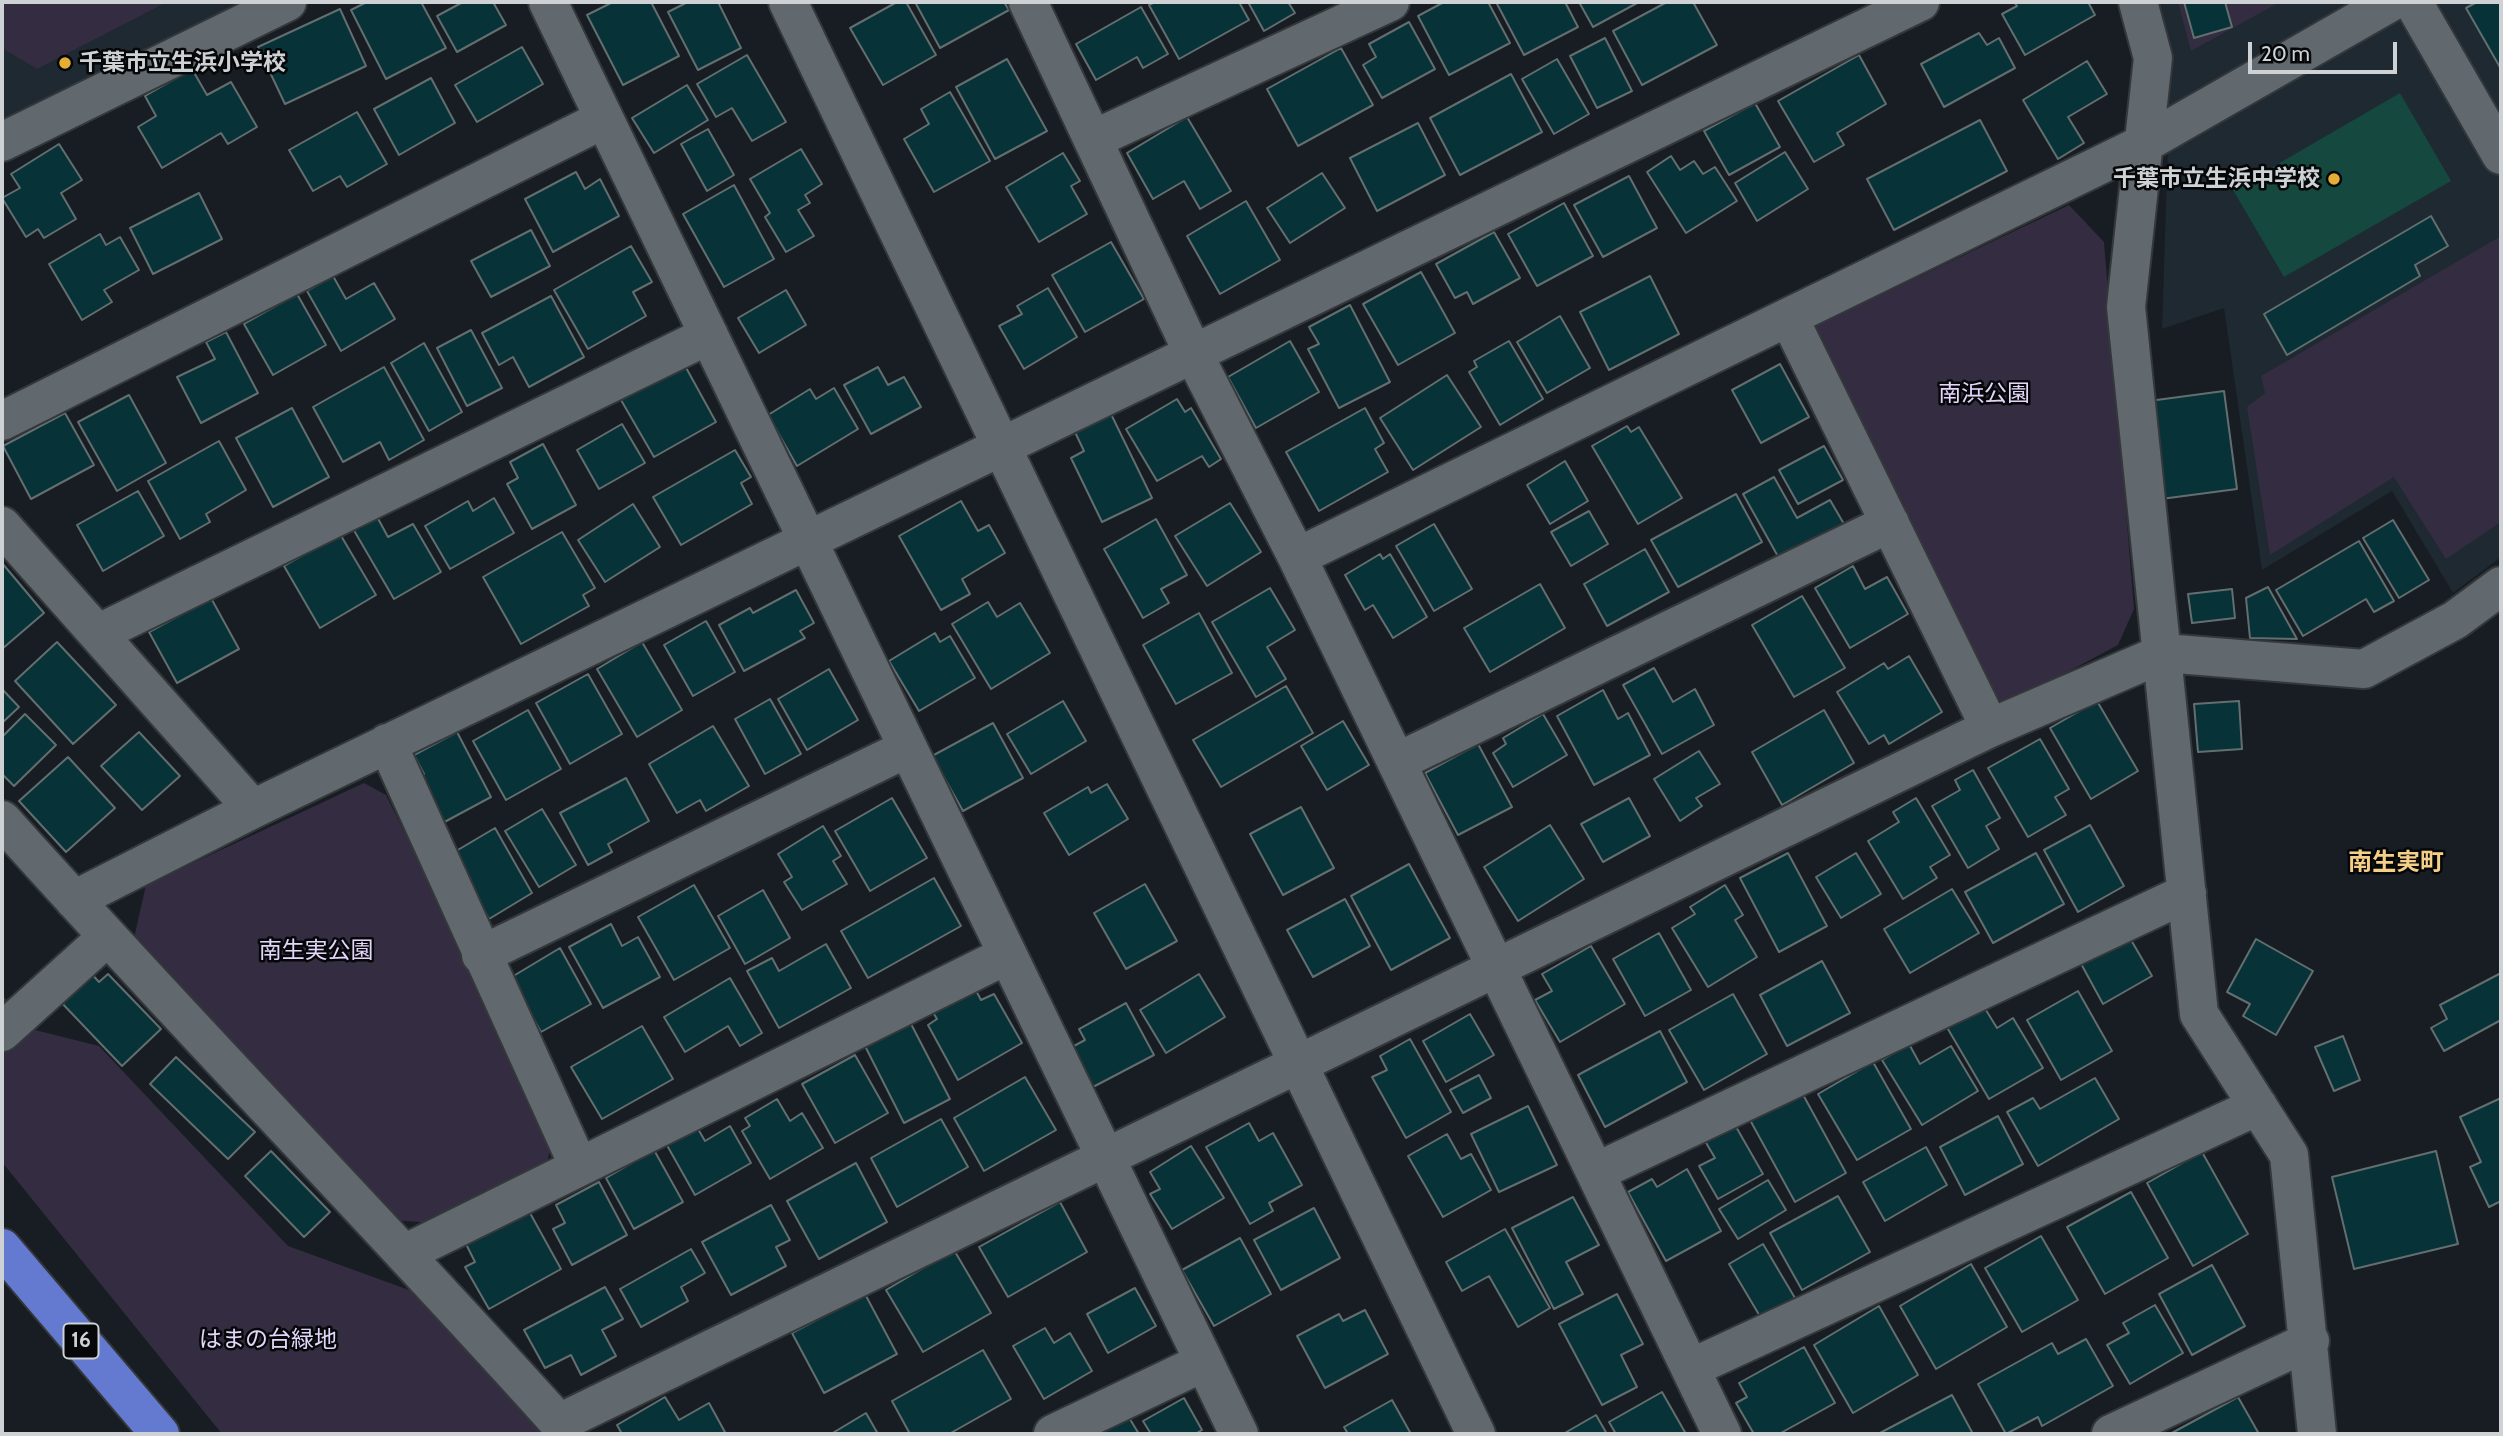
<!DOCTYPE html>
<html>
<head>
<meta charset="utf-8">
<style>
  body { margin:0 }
  #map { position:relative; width:2503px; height:1436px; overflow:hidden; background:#171d22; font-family:Cabin,sans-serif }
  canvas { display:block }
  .frame { position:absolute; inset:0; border:4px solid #ced2d5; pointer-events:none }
  .scale { position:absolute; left:2248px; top:42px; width:149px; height:32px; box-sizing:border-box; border:4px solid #ced2d5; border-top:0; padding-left:9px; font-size:21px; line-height:24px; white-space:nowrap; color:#ced2d5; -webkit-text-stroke:5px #050709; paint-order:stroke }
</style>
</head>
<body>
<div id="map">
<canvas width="2503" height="1436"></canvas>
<div class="frame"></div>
<div class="scale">20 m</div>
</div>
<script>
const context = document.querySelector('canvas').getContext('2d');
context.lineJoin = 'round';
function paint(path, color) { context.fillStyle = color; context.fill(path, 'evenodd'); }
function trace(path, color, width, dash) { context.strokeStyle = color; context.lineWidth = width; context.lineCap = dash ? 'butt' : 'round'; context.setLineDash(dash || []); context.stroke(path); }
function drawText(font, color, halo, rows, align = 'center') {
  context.font = font + ' Cabin,"Noto Sans JP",sans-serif'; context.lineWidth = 5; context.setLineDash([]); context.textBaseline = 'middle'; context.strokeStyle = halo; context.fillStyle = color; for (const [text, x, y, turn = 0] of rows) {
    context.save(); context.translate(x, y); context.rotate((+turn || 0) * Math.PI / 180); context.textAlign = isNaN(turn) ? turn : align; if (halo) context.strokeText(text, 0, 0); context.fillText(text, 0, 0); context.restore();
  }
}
paint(new Path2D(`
  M2,2H253L2,124Z
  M2158,2H2501V557L2453,593L2392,491L2262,570L2224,308L2162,329L2171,51Z`), '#1e2931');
paint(new Path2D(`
  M2,2H167L37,69L2,48Z
  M2178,2H2280L2191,51Z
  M2069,205L2104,242L2134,609L2118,645L1991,713L1807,330Z
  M2501,236V522L2446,559L2394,477L2270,555L2247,407L2265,393L2261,376Z
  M364,783L386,795L554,1134L547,1162L433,1223L392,1220L132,947L146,885Z
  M2,995L35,1030L99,1046L288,1246L431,1298L549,1434H222L2,1162Z`), '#342c40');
paint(new Path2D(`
  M2400,93L2451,181L2284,277L2233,190Z`), '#15483e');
const building = new Path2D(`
  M367,2H421L446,48L386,79L351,10Z
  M463,2H493L506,25L457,52L437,16Z
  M613,2H651L679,56L623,85L587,15Z
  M688,2H718L741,48L698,70L668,12Z
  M897,2H906L936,55L883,85L850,28Z
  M915,2H1004L1009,10L940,48Z
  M1155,2H1239L1249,20L1179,59L1149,5Z
  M1248,2H1288L1295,13L1264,31Z
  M1444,2H1488L1510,43L1449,75L1418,16Z
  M1496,2H1565L1578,27L1524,55Z
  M1579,2H1639L1593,27Z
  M1667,2H1693L1717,45L1642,85L1613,31Z
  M2014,2H2088L2095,15L2025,55L2002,14L2017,6Z
  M2184,2H2225L2232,27L2194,38Z
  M2477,2H2501V69L2466,8Z
  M1141,7L1168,54L1143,68L1137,57L1096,80L1076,44Z
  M340,9L366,66L285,104L258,47Z
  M1409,22L1435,69L1382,98L1363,65L1376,57L1369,44Z
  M1979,33L1987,45L1999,38L2015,68L1944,107L1921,64Z
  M1605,38L1632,91L1597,108L1570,56Z
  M522,47L543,84L477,122L455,85Z
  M1341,48L1373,105L1298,146L1267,89Z
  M747,55L786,122L752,141L732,108L716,117L697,84Z
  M1859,55L1886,104L1837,133L1844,145L1814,162L1778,101Z
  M1007,59L1047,131L995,159L956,87Z
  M1557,59L1589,114L1554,134L1522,79Z
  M2087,61L2107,94L2068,117L2084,143L2058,159L2023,100Z
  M192,69L207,95L231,82L257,127L228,144L221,133L162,168L138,127L156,116L145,96Z
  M1511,74L1542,132L1460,175L1430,118Z
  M431,78L455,123L399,155L374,109Z
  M687,85L708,120L654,153L632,118Z
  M950,92L990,161L934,192L904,139L929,124L921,109Z
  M1755,103L1780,147L1729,175L1704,131Z
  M357,112L387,164L347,187L340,176L313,191L289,150Z
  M1187,117L1231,191L1200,209L1184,181L1153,199L1127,153Z
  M1980,120L2007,171L1894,230L1867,179Z
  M1418,123L1445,175L1377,211L1350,158Z
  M708,129L734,175L707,191L681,144Z
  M59,144L82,180L61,193L76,219L44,238L38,229L26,237L2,198L20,188L11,174Z
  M801,149L822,184L805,195L810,203L798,210L814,236L786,252L765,217L770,213L750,179Z
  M1785,152L1808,189L1757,221L1735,183Z
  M1063,153L1080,181L1071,186L1087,214L1039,242L1006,187Z
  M1671,156L1680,170L1694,161L1703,174L1715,167L1737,201L1686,233L1647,172Z
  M576,172L585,189L600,179L619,216L553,252L525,199Z
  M1322,173L1345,208L1290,243L1267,208Z
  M1629,176L1657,228L1603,257L1574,205Z
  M734,185L774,259L724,287L683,214Z
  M199,193L222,239L153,274L130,228Z
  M1246,201L1280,260L1220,294L1187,236Z
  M1564,203L1593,256L1537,286L1508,234Z
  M2431,216L2448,246L2415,265L2420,276L2287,355L2264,314Z
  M531,230L550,266L491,297L471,261Z
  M1494,232L1520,278L1473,304L1467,292L1455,298L1436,264Z
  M100,234L106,245L120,237L139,270L104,290L112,302L82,320L49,264Z
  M1111,242L1144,299L1085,332L1052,275Z
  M631,246L652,282L633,292L646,316L588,349L554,290Z
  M1421,272L1455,333L1398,365L1363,304Z
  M333,276L346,299L374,283L395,319L341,351L307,291Z
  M1650,276L1679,334L1609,370L1580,312Z
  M1048,288L1077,337L1024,369L999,326L1022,314L1017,306Z
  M786,290L806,325L759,353L738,318Z
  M297,294L326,345L273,375L244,324Z
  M551,296L584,357L529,387L513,357L499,365L482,333Z
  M1350,305L1390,382L1339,408L1308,349L1319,344L1309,327Z
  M1560,316L1590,368L1547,393L1517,342Z
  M471,330L502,388L467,406L437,348Z
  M226,332L258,393L201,423L177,377L215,359L206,342Z
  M1290,341L1319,392L1256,428L1228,377Z
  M1509,341L1543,399L1500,425L1469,372L1477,367L1474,361Z
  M424,343L462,412L429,431L391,363Z
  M684,364L716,422L654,457L621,400Z
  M1780,364L1809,417L1761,443L1732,390Z
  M384,367L424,440L389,460L380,442L343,462L313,407Z
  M878,367L888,385L904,377L921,407L871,434L844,385Z
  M1447,375L1481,427L1413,470L1380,418Z
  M834,388L858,429L797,466L768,415L810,389L816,399Z
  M2224,391L2237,489L2161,499L2149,401Z
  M129,395L166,463L117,491L78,422Z
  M1177,399L1185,412L1191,408L1221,459L1209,467L1202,456L1157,481L1126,429Z
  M292,408L329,477L273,507L236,438Z
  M1365,408L1384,443L1375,449L1388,472L1319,511L1286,452Z
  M1110,412L1152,498L1102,522L1071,458L1084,451L1074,430Z
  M65,413L94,465L31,499L3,446Z
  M622,424L645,463L599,489L577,450Z
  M1627,426L1631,432L1639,427L1682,498L1638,524L1592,446Z
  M219,441L246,490L206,514L210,522L180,539L148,481Z
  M543,444L576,505L532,529L507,484L518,478L510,462Z
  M1824,446L1843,480L1798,504L1779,470Z
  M735,450L751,477L741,483L752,504L681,545L653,497Z
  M1565,461L1588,501L1550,524L1527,485Z
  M1774,477L1797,518L1830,500L1844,524L1780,560L1743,494Z
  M138,491L164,536L103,571L77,525Z
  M1736,494L1762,542L1678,587L1651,540Z
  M494,498L514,533L450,569L425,526L468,501L473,511Z
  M961,501L978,531L989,525L1005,553L962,579L970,594L941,610L899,536Z
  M1230,503L1261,552L1207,586L1175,536Z
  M633,504L660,547L605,582L578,540Z
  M1589,511L1608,544L1571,566L1551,532Z
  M375,513L388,537L413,524L441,572L394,599L352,527Z
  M1156,519L1187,575L1161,589L1169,603L1143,618L1104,549Z
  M2393,520L2429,580L2399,598L2363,538Z
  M1434,524L1472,589L1434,611L1396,546Z
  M562,532L595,588L583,595L589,606L521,644L483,577Z
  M340,534L376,595L320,628L284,566Z
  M2359,541L2394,601L2374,612L2366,599L2303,636L2276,590Z
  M1645,549L1669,592L1607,626L1584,584Z
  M1380,554L1383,559L1390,554L1427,617L1393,638L1373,605L1365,610L1345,575Z
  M2,563L44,613L2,649Z
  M1853,566L1865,589L1887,577L1908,614L1850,648L1815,588Z
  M1540,584L1565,628L1490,672L1464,628Z
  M2268,587L2297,639L2250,638L2246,598Z
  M1270,588L1295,630L1267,647L1286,679L1256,697L1212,622Z
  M2232,589L2235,618L2192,623L2188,594Z
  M796,590L814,623L800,631L805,638L744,671L719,625L750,608L753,613Z
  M1802,596L1845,668L1794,697L1752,625Z
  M211,598L239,649L177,683L149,632Z
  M988,602L997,617L1020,603L1050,653L991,689L952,624Z
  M1199,613L1232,673L1176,704L1143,645Z
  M706,621L735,672L693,696L664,645Z
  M935,633L940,642L950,636L975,678L919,711L889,661Z
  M57,642L116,705L73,744L15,681Z
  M642,642L682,710L637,737L597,669Z
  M1909,656L1942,712L1889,744L1884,735L1869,744L1837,692L1884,663L1888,669Z
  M1654,668L1673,702L1695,689L1714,725L1662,754L1623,685Z
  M829,669L858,720L807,750L778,699Z
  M588,674L622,734L570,764L536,703Z
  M1286,686L1313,733L1221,787L1193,740Z
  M2,689L19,707L2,723Z
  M1603,690L1618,719L1628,713L1650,755L1594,785L1557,716Z
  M770,699L801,754L765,774L735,719Z
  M1063,701L1086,741L1031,774L1007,734Z
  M2097,701L2138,771L2091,799L2050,728Z
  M2239,701L2242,749L2198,752L2194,704Z
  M528,710L561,769L506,800L473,741Z
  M1824,710L1854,763L1782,805L1752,752Z
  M25,714L56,745L14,786L2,774V737Z
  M1543,714L1567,755L1513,787L1493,753L1506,744L1503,738Z
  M1343,721L1369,765L1327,790L1301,746Z
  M993,723L1023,778L963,811L932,756Z
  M713,726L749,786L706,811L700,800L677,813L649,764Z
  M139,732L180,776L142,810L101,766Z
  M457,732L491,797L437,826L413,781L424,774L414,755Z
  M2040,739L2069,789L2055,797L2066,815L2028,837L1988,768Z
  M1478,744L1512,807L1458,835L1425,773Z
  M1699,751L1720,784L1696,798L1702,806L1680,821L1654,779Z
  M68,757L115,808L66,852L19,801Z
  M1973,770L2000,818L1986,826L1999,849L1968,868L1932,806L1960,790L1955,780Z
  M626,778L649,821L608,844L612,852L588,865L560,813Z
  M1107,784L1128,819L1069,855L1044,813L1088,787L1091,793Z
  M892,798L927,858L870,891L835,831Z
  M1629,798L1650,836L1603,862L1581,824Z
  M1916,798L1950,855L1930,867L1937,878L1903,899L1868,841L1899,822L1893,812Z
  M1301,807L1334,868L1283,895L1250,834Z
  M542,809L576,865L539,887L505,831Z
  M1550,825L1584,879L1518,921L1484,867Z
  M2090,825L2124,886L2078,912L2044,850Z
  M823,826L841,856L833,861L847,884L802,910L784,882L792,877L778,854Z
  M495,828L532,893L489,919L451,854Z
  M1788,853L1827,926L1779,952L1740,878Z
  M1856,853L1881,894L1841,918L1816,877Z
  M2036,853L2064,904L1993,943L1965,892Z
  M1409,864L1450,938L1391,970L1351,896Z
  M934,878L961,926L868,978L841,931Z
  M1145,884L1177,941L1126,969L1094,913Z
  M694,885L730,948L674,980L638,917Z
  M1725,885L1743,915L1735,920L1757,957L1708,987L1672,928L1695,914L1690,907Z
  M1952,889L1979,933L1910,973L1884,929Z
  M763,890L790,938L745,964L718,916Z
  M1345,899L1370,946L1313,977L1287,930Z
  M611,924L622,946L638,937L660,977L603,1008L569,947Z
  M1659,933L1691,990L1645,1016L1613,959Z
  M2127,933L2152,976L2103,1004L2079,960Z
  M2256,939L2313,971L2276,1035L2243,1016L2250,1004L2227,992Z
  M826,944L851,988L779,1028L747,971L772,958L779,971Z
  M1591,946L1625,1004L1560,1042L1535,1000L1552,991L1542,974Z
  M560,948L591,1004L541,1032L510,978Z
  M1822,961L1850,1013L1787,1046L1760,995Z
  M88,970L99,982L108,974L161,1029L122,1066L58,999Z
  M2501,973V1020L2444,1051L2431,1028L2447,1019L2440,1005Z
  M1199,974L1225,1017L1166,1053L1140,1010Z
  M730,978L762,1033L740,1046L728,1026L685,1052L664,1017Z
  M973,985L981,1000L994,994L1022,1043L958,1080L928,1025L937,1019L931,1009Z
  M2078,991L2112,1051L2061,1080L2027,1020Z
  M1733,994L1767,1054L1704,1090L1669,1030Z
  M1981,1002L1997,1028L2013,1018L2043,1068L1989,1099L1945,1024Z
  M1126,1003L1154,1055L1093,1087L1072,1047L1085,1040L1079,1029Z
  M1470,1014L1494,1055L1446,1082L1423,1041Z
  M910,1022L950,1099L904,1123L865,1046Z
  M642,1026L673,1079L602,1119L571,1067Z
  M1660,1031L1687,1082L1605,1127L1578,1075Z
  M2343,1036L2360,1080L2334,1091L2315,1047Z
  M1410,1039L1451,1112L1406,1138L1372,1077L1387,1070L1380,1056Z
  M1909,1044L1920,1064L1951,1046L1978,1091L1922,1125L1882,1060Z
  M855,1055L888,1113L835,1143L802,1084Z
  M176,1057L255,1132L228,1159L150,1084Z
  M1873,1062L1911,1129L1857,1160L1818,1094Z
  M1479,1075L1491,1098L1463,1113L1450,1090Z
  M1025,1077L1056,1130L984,1171L954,1118Z
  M2095,1078L2119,1119L2038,1166L2007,1112L2033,1098L2040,1109Z
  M1801,1091L1846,1173L1795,1202L1750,1120Z
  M2501,1098V1201L2489,1207L2470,1167L2481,1162L2460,1117Z
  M777,1099L790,1121L802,1113L823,1148L770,1179L742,1131L750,1126L745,1118Z
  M1528,1106L1557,1165L1499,1192L1471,1134Z
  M1998,1116L2023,1164L1965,1195L1940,1147Z
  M941,1119L968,1167L897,1207L871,1158Z
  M694,1122L705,1141L730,1126L751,1163L695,1195L664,1140Z
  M1249,1123L1259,1141L1273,1133L1302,1185L1269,1203L1273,1211L1250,1224L1206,1147Z
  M1735,1125L1763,1174L1718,1199L1699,1166L1715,1158L1705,1141Z
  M1447,1134L1461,1159L1471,1154L1491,1190L1443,1217L1408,1156Z
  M1191,1146L1224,1198L1172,1229L1150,1194L1160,1189L1150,1172Z
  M1926,1147L1947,1185L1885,1221L1863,1182Z
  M654,1150L683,1202L634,1229L606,1178Z
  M271,1151L330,1212L304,1237L245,1176Z
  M2436,1151L2458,1244L2354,1269L2332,1177Z
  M2202,1152L2248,1234L2193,1266L2147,1183Z
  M856,1163L887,1222L819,1259L787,1201Z
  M1687,1169L1721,1231L1666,1261L1628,1192L1652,1179L1657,1187Z
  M1768,1180L1786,1210L1738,1239L1719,1209Z
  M599,1182L627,1235L572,1265L553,1229L565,1223L556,1205Z
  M2131,1192L2168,1258L2105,1294L2067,1227Z
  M1838,1196L1870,1252L1802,1290L1770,1233Z
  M1573,1197L1599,1245L1566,1262L1583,1294L1554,1309L1512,1228Z
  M1060,1202L1087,1252L1008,1297L979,1247Z
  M525,1204L561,1269L489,1309L465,1267L475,1262L463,1238Z
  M771,1205L790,1240L776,1247L786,1266L731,1295L702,1242Z
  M1314,1208L1340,1258L1281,1290L1254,1240Z
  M1505,1229L1550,1308L1518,1327L1489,1276L1462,1291L1446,1262Z
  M2041,1236L2078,1300L2022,1332L1985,1268Z
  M1240,1238L1271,1294L1214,1326L1182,1270Z
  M1763,1244L1795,1298L1761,1318L1729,1264Z
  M691,1249L705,1273L681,1287L688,1301L641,1327L620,1289Z
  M954,1250L991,1313L923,1352L886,1290Z
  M1971,1264L2007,1327L1936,1369L1900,1306Z
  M2212,1265L2245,1326L2192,1355L2159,1294Z
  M605,1287L623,1319L602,1330L616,1356L581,1375L571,1355L545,1368L524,1330Z
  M1135,1288L1156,1326L1108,1353L1087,1314Z
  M865,1294L897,1354L824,1393L792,1333Z
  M1617,1294L1643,1344L1621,1355L1637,1387L1602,1405L1559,1324Z
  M2155,1305L2183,1353L2130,1384L2107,1345L2129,1333L2123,1323Z
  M1879,1306L1918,1375L1853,1413L1814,1345Z
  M1365,1310L1388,1354L1325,1388L1297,1336L1339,1314L1343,1321Z
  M1045,1328L1054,1343L1070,1333L1092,1371L1044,1399L1013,1346Z
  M2086,1339L2113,1386L2042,1426L2038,1417L2006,1434L1978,1384L2052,1343L2058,1354Z
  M1804,1347L1835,1403L1779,1434H1754L1736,1403L1747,1397L1739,1383Z
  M983,1350L1011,1399L949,1434H910L892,1401Z
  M1662,1392L1686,1434H1616L1609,1422Z
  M1952,1395L1973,1434H1878Z
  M665,1397L679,1420L709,1403L726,1434H622L617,1425Z
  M2238,1397L2259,1434H2170Z
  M1184,1398L1202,1430L1195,1434H1151L1143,1421Z
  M1392,1400L1411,1434H1348L1344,1427Z
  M866,1413L878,1434H831Z
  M1596,1415L1607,1434H1563Z
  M1128,1416L1139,1434H1097Z`);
paint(building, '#073238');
trace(building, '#636e6f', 2);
const minor = new Path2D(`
  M548,2L1239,1434
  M788,2L1476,1434
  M1028,2L1193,353L1297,557L1722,1434
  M2138,2L2153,58L2126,307L2199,1014L2289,1155L2317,1434
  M2413,2L2501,155
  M1094,139L1390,2
  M2,142L287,2
  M1789,318L1990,728
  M2,421L604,119
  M2,526L253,809
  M1297,557L2145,143L2391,2
  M99,633L709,335
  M387,743L579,1167
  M1397,762L1890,523
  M2,820C184,1024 376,1219 559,1423L565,1434
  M74,900L253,809L1920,2
  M481,955L908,748
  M2,1032L106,938
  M1596,1172L2187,893
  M406,1253L1007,955
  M1691,1368L2258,1106
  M559,1423L1990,728L2164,653L2364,669L2455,620L2501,586
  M1053,1434L1204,1362
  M2111,1434L2310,1341`);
const highway = new Path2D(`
  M2,1248L160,1434`);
trace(minor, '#34383b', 42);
trace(highway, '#34383b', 42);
trace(minor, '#61686e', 38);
trace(highway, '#647ad1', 38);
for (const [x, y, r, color] of [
  [65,63,7,"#e4ae35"],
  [2334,179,7,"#e4ae35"]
]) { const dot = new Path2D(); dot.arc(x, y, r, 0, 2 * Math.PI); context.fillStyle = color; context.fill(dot); trace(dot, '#050709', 2.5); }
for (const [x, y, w] of [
  [81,1341,35]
]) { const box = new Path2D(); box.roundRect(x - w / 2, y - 17.5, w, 35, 5); context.fillStyle = '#050709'; context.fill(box); trace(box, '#ced2d5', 2); }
drawText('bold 21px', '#ced2d5', null, [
  ["16",81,1341]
]);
drawText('bold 23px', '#ced2d5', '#050709', [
  ["千葉市立生浜小学校",79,63],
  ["千葉市立生浜中学校",2320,179,"right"]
], 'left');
drawText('23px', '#e4d6fb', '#050709', [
  ["南浜公園",1984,394],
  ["南生実公園",316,951],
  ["はまの台緑地",268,1340]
]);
drawText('bold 24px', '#f5cf87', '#050709', [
  ["南生実町",2396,863]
]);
</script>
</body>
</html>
